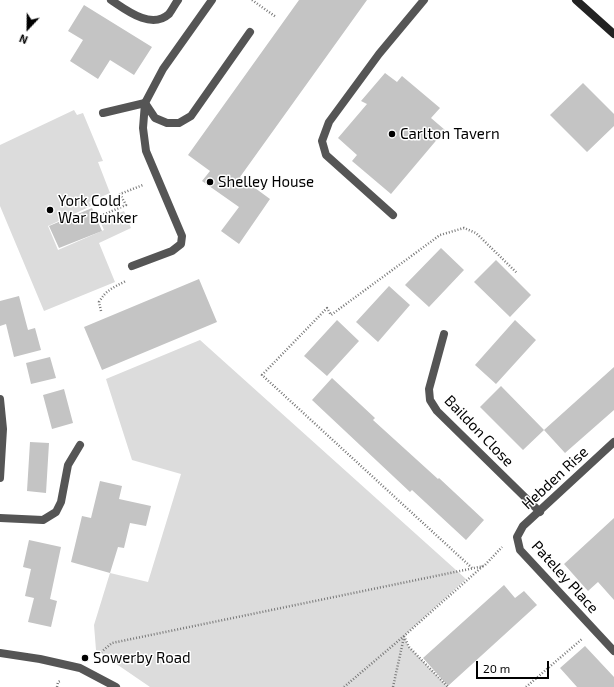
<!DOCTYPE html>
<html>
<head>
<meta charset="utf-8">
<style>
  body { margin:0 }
  #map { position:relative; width:614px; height:687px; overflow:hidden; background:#fff; font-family:"Exo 2",sans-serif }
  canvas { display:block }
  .north { position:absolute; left:8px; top:8px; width:40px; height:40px; -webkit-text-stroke:3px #fff; paint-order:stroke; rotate:202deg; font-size:11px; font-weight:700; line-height:16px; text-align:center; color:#000 }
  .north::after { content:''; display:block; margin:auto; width:14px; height:18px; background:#000; clip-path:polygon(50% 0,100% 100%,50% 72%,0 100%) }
  .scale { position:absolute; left:476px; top:661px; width:73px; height:18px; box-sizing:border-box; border:2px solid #000; border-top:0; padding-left:5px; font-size:12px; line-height:14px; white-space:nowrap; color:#000; -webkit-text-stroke:3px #fff; paint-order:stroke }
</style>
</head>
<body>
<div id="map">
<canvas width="614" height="687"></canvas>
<div class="north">N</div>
<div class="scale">20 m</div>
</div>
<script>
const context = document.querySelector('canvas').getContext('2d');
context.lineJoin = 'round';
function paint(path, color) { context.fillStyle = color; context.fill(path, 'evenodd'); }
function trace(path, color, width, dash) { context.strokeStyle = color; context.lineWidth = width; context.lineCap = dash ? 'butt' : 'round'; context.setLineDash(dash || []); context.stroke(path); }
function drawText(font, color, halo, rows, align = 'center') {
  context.font = font + ' "Exo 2",sans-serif'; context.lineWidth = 3; context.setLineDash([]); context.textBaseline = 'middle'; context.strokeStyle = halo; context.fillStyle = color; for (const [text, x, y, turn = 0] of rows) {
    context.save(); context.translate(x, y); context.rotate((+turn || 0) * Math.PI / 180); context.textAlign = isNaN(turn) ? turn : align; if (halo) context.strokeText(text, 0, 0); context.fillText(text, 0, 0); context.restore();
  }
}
paint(new Path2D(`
  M74,110L77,115L83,113L103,161L98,162L110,193L89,202L91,206L48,226L58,250L104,230L100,221L124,211L131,228L99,243L115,282L44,311L0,206V145Z
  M200,340L466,579L404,636L409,647L448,687H150L96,650L94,625L110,573L148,582L181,474L132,460L106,379Z`), '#dcdcdc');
paint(new Path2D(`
  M299,0H367L240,177L270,199L239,244L221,231L239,207L202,181L210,171L188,155Z
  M84,5L152,47L134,75L110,60L98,79L70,61L83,40L68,31Z
  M385,73L397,82L402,76L440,108L431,118L445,130L391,194L352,161L357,155L338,138L367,104L361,101Z
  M583,83L614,114V126L587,152L550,115Z
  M92,208L102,231L59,248L49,226Z
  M441,248L464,270L429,307L405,285Z
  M496,260L531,295L510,317L474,282Z
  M199,279L217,322L102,370L84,327Z
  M389,286L410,305L378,342L356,322Z
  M19,296L28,330L35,328L41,350L14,357L6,324L0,326V301Z
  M337,320L359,341L327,376L304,356Z
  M515,320L536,340L496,384L475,365Z
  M50,357L56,378L31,384L26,363Z
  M614,367V410L565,453L544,430Z
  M332,378L375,418L373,420L438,479L439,478L484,520L466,540L412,490L410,492L312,400Z
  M501,386L544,430L523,450L480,407Z
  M64,389L73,423L52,429L43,395Z
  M30,442L49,443L46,493L27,491Z
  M100,481L122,486L119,499L151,506L146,526L130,523L124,548L118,547L110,573L71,562L82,516L91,518Z
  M614,518V600L598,582L588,591L564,564Z
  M29,540L61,547L50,599L57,601L51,627L28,622L34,598L25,596L31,569L23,567Z
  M504,585L515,598L524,591L537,605L448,686L423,658Z
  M585,646L614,677V687H577L560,668Z`), '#c4c4c4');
trace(new Path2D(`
  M252,0L276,17
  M98,217L126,205L120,194L143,185
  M101,311L99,302C106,290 114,287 126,281
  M472,568L262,375L327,308L331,315L440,235L464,228L476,233L517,273
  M404,636L409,647L448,687
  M94,658L112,643L484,566L502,547
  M57,687L58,682L60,681
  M344,687L404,636L483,566
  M393,687L404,637
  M526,687L582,639`), '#777', 2.5, [1, 2]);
trace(new Path2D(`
  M111,0C126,10 151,30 169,14C172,10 175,4 178,0
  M103,113L145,103L155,118L167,123H179L191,116L250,32
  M393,215L326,155L322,141L329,122L379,54L424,0
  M0,518L43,520L56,512L61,502L68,465L80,445`), '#555', 8);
trace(new Path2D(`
  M132,266L172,251L181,244L182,236L146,151L143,128L145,103L163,69L212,0
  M444,334L429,389L430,400L437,411L540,512
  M0,399L3,429L0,478
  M614,442L523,526L517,537L520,550L614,651
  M0,653L40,659L80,668L116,687`), '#555', 8);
trace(new Path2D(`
  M576,0L614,34`), '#222', 8);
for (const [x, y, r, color] of [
  [392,134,4,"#000"],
  [210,182,4,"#000"],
  [50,210,4,"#000"],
  [85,658,4,"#000"]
]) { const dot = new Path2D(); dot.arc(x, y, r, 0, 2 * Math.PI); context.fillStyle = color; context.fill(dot); trace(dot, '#fff', 1.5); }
drawText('15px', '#000', '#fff', [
  ["Carlton Tavern",400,134],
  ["Shelley House",218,182],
  ["York Cold",58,201],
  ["War Bunker",58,218],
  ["Sowerby Road",93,658]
], 'left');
drawText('15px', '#000', '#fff', [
  ["Baildon Close",479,431,46],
  ["Hebden Rise",555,478,-43],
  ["Pateley Place",565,577,48]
]);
</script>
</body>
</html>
